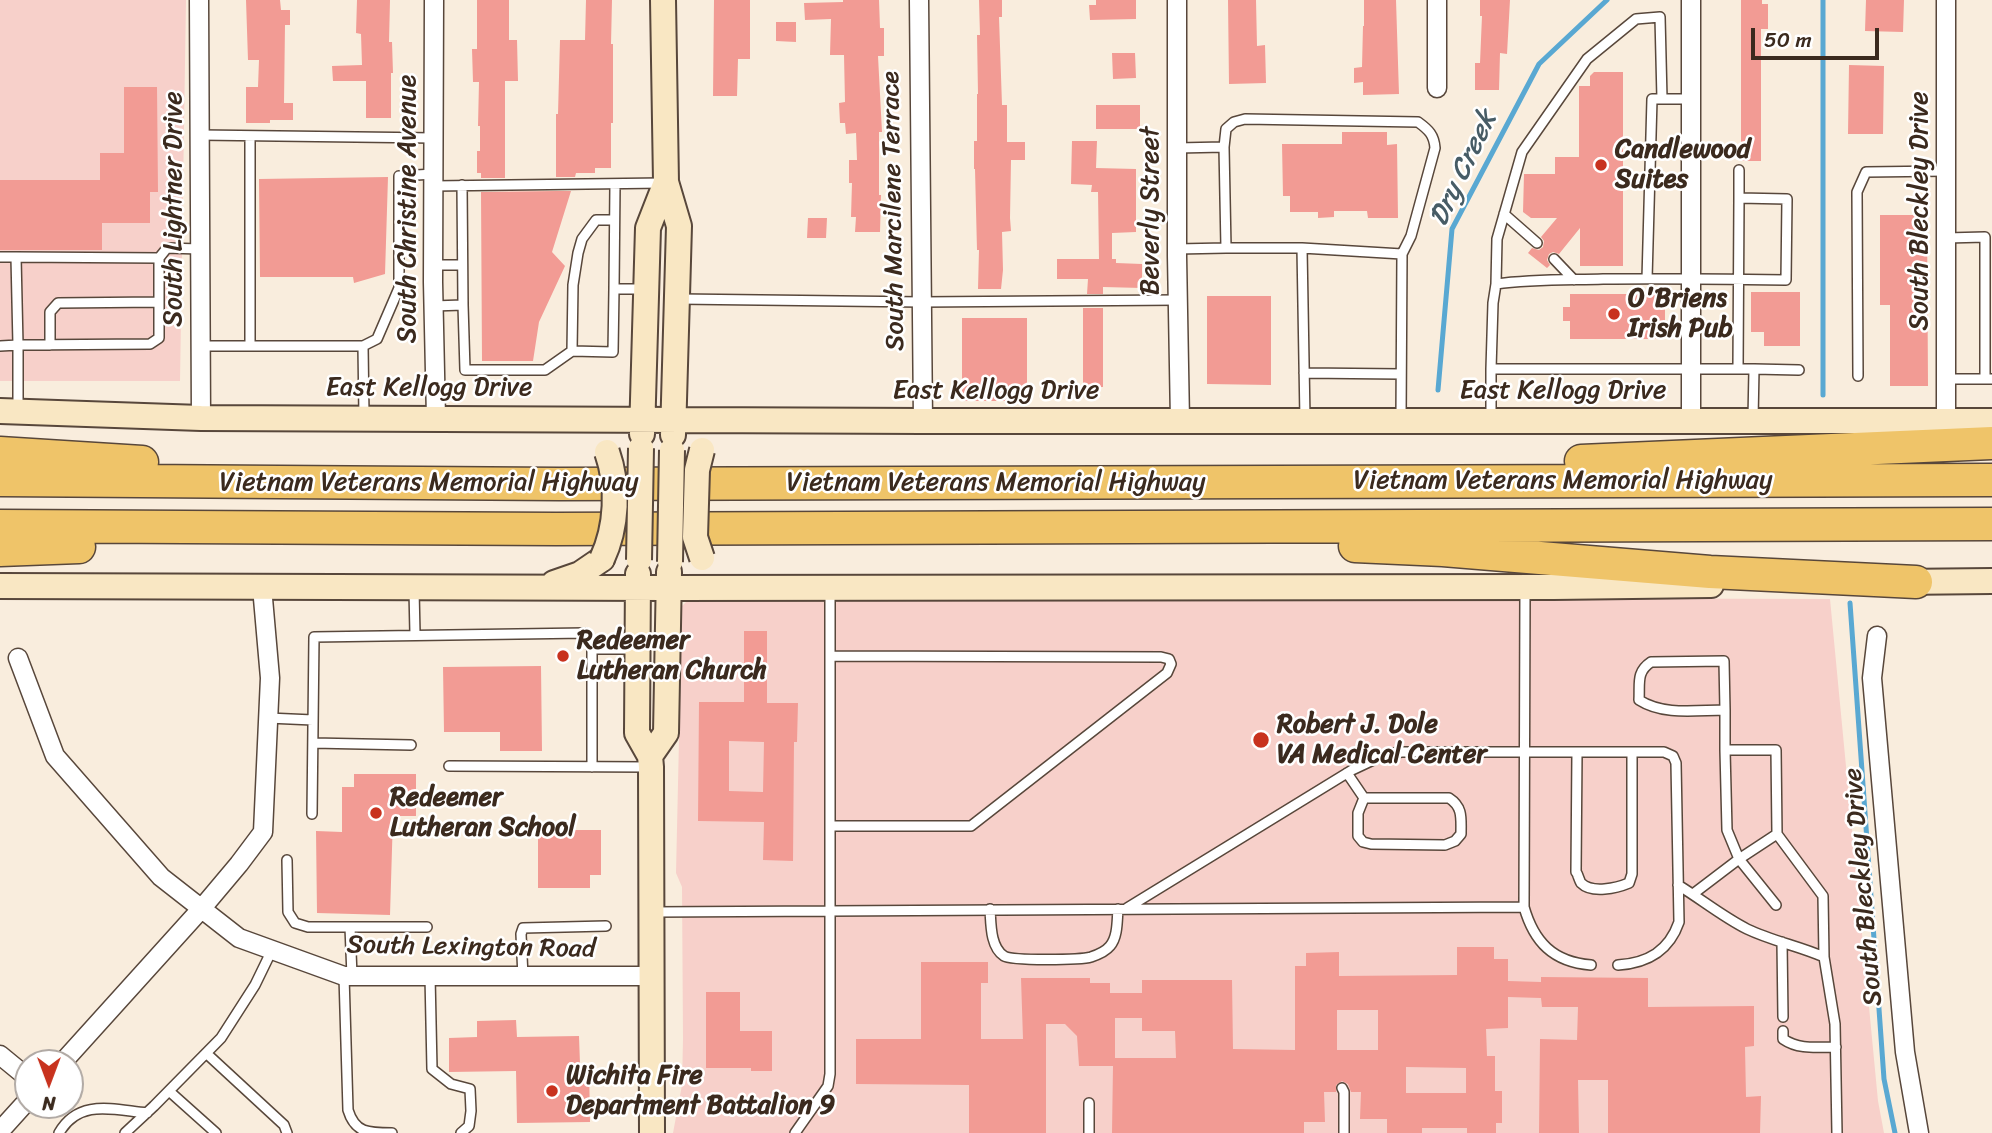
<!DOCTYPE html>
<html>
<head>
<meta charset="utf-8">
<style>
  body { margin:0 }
  #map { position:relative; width:1992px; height:1133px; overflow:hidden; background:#f9eddd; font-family:Sriracha,sans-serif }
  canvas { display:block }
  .north { position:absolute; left:14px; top:1049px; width:70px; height:70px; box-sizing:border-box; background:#fff; border:2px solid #b1aaa5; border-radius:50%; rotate:180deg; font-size:19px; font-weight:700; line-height:28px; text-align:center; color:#3b2a1e }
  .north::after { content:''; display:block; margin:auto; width:24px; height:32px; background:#c8321e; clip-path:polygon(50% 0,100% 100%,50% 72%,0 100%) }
  .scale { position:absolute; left:1751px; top:28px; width:128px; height:32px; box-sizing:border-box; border:4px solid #3b2a1e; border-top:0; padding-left:9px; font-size:21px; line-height:24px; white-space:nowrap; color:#3b2a1e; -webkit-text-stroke:5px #fff; paint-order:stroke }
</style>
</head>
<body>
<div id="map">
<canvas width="1992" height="1133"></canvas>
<div class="north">N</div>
<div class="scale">50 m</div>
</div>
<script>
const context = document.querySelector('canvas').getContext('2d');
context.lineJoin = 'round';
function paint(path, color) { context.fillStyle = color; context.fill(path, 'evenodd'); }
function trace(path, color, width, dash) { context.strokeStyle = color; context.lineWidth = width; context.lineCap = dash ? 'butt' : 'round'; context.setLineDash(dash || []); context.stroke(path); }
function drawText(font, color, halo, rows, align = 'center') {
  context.font = font + ' Sriracha,sans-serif'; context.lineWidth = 5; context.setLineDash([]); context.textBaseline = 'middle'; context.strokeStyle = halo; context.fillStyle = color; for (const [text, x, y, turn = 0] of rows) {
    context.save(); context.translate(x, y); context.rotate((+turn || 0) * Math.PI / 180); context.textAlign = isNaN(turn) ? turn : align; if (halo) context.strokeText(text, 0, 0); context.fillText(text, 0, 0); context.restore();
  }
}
paint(new Path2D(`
  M0,0H186L180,381H0Z
  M699,596L1830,599L1878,1101L1884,1133H673L682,1085L683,1039L682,887L676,873L682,606L689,599Z`), '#f7d0ca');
trace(new Path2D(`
  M1438,390L1452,229L1539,64L1607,0
  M1823,395V0
  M1850,603L1884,1079L1895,1133`), '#59a8d2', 5);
paint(new Path2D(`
  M246,0H280L281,10H290V25H285L284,103H293V120H270V123H246V87H258L259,60H248Z
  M357,0H390L389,42H392L393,73H391V118H366V81H333L332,66L362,65L361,34L356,33Z
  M477,0H509V40H517L518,81H505V178H481V173H477V151H480V126H478L479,82H473L472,49H477Z
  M586,0H612L611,44H613V123H611V168H595V173H576L575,177H556V114H558L560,40H585Z
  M714,0H750V59H738L737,96H713Z
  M843,0H879L880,28H884V56H878L882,132H879V195H881L880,232H855L856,217H851L852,183H849V160H857L856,133L846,134L845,123H840L839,103L845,102L844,55H830L831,19L805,20L804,3L843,2Z
  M979,0H1002V17H999L1002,105H1007V142H1025V160H1011L1010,218L1011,231L1002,232L1003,270L1001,289H978L979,250H977L975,169H974V141H977V94H978L977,35H980Z
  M1096,0H1136V19L1090,20L1089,5H1096Z
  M1228,0H1256L1257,46L1265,45L1266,83L1229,84Z
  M1364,0H1396L1399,94L1363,95V82L1354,83V68L1362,67L1363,26H1364Z
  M1480,0H1510L1507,54L1500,53L1499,90H1475V63H1480L1482,16H1480Z
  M1741,0H1762V4H1768V29H1761V161H1741Z
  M1866,0H1904L1903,32L1865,31Z
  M776,22H796V42L776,41Z
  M1112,53H1135L1136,78L1113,79Z
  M1849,65L1884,66L1883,134H1848Z
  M1594,72H1623V266H1580V228L1559,254L1553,252L1549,254L1547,260L1550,265L1547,268L1528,253L1532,248L1539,250L1543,247L1544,241L1541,237L1557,218H1531L1523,212L1524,174H1555V157H1579V86H1590V76Z
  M124,87H157L158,192H150V223H102V250H0V180H100V153H124Z
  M1096,105H1140V129H1096Z
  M1342,132H1387V145L1397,144L1398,218H1368L1367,211H1334V217L1318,218V212H1290V196H1283L1282,144H1342Z
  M1072,141H1097L1096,168L1136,169V232L1112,233V259H1116V263L1142,264V288L1103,287V294H1087L1088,279H1057V259H1099L1098,192H1091L1092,185L1071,184Z
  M388,177L385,274L354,283L353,277H260L259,179Z
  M556,191H571L552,252L565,266L539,322L533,361H482L481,192Z
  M1880,215H1927L1928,386H1890V305H1880Z
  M808,218H827L826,238H807Z
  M1751,292H1800V346H1764V332H1751Z
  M1570,294H1665V339H1570V321H1563V307H1570Z
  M1207,296H1271V385L1207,384Z
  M1083,308H1103V387H1083Z
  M962,318H1027V401H962Z
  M744,631H767V703H798L797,742H794L793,861L763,860L764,822L698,821L699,702H744ZM729,741L764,742L763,792L729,791Z
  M541,666L542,751H500V732H444L443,667Z
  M354,774H416V816H393L390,915L317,913L316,831L342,832V787H354Z
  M538,830H601V875H590V888H538Z
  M1457,947H1494V959H1508V981L1541,982V977L1648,978V1007L1754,1006V1046L1745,1047L1746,1097L1761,1096L1760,1133H1608V1080H1578L1579,1133H1539L1540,1039L1577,1040L1578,1007H1542L1541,998L1508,997V1028L1486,1029L1487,1056H1495V1091H1502V1123H1496V1133H1467V1128H1422V1133H1387V1119H1360L1361,1092H1351L1348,1084L1342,1081L1336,1085V1092H1324L1325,1122H1304V1133H1112L1113,1066H1079L1077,1036L1065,1024H1046V1133H969V1085L856,1084V1039H921V962H988V983H981V1039H1023L1021,978H1090V983H1110V993H1142V980H1232L1233,1049L1295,1050V966H1306V953L1339,952V976L1457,975ZM1337,1010H1378V1050H1337ZM1115,1018H1142V1031H1175L1176,1058H1115ZM1406,1067L1466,1068V1093H1406Z
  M706,992H740V1031H772V1071H751V1068H706Z
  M516,1020L517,1037L579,1036L580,1064H589L590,1122L517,1123L516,1071L449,1072V1038L477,1037V1021Z`), '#f29b94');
const lane = new Path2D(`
  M200,135L434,138
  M250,136V346
  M1177,148L1224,147
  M1739,170V198
  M615,184L614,289H644
  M462,185L463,305
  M434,186L663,183
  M1504,214L1537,243
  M1946,238L1985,237V379
  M1226,248H1302L1305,419
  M1302,248L1402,254
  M1177,249L1226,248L1224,147L1226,129L1234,122L1245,119L1418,122C1429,130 1434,135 1435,148L1411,236L1402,254L1401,419
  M0,257H16
  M159,258L16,257L18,345L150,344L159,338V258L167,248L200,249
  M1554,259L1574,280
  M433,265H462
  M1647,279L1652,99H1691
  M1496,284L1497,239L1522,152L1587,59L1636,19L1660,17L1662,99
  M614,289L613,352L572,351L573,285L578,253L582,239L596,220H614
  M679,299L922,302L1178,300
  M433,306L463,305L465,370H545L572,351
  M50,345V312L58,303L158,302
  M0,346L18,345V410
  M201,346H363L364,416
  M363,346L377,339L399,288V176L434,174
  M1491,369L1493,303L1496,284C1532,279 1568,280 1603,279C1664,278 1725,279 1786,280L1787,199L1739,198L1738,369
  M1304,373L1401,374
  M1858,376L1857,192L1866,172L1946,171
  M1946,379H1992
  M1491,419V369H1754
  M1753,419L1754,369L1799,370
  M1525,589L1524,907C1534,942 1553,962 1591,965
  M414,590L415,634
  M592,649V767
  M830,656L1161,657L1169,659L1171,664L1167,673L971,826H830
  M1725,710L1724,661L1651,662C1636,672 1640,683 1639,700C1664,716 1697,710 1725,710V750
  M268,718L313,720
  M313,743L411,745
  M1577,752L1576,872C1577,872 1580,882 1581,883C1592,894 1617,888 1629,883L1632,874V752
  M449,766L649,767
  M1347,773L1364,798L1358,813V836L1363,842L1371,844L1445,845L1455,841L1461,834C1461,818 1463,807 1449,798H1364
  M312,814L314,637L585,633L592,649H636
  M1777,834L1823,896L1824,957
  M287,860L288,912L295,923L308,927H350
  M1678,885C1701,899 1723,917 1747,929C1772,941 1799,946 1824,957L1835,1024L1837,1133
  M1693,894L1739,859L1727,830L1725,750H1776L1777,834L1739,859L1776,905
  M1127,908L1352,770L1386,754L1402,752H1664L1673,756L1676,763L1679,922C1669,951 1648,963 1618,965
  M990,909C991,923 990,947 1004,956C1012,961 1081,960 1091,957C1097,955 1106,951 1110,946C1118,937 1117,920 1118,909
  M654,912L1524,907
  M1782,942L1783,1017
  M344,976L348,1110C355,1133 368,1133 392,1133
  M352,976L350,927H427
  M430,976L432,1069L451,1084L470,1089L471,1111L469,1126L461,1133
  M523,977L521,934L523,928L606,926
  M1783,1031V1039C1799,1050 1817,1047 1836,1047
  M206,1053L284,1125L287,1133
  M1342,1088L1344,1092V1133
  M169,1091L216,1133
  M59,1133C79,1098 114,1110 147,1113
  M125,1133L154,1106L221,1038L255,985L272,950
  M795,1133L828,1086L830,1074V589
  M1089,1133V1103`);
const street = new Path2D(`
  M199,0L201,418
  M434,0L433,282L436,418
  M919,0L923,421
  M1177,0V256L1180,421
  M1437,0V88
  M1946,0V421
  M1691,421V0
  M1877,636L1872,678L1905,1052L1919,1133
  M18,658L55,756L161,877L239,938L344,976H653
  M0,1055L28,1078
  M62,1063L202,908L239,864L263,832L270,678L262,587
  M0,1131L28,1100`);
const secondary = new Path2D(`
  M663,0L666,182L679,226L673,435
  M0,411L201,418L923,421H1992
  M642,434L648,228L666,182
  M638,574L637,733L650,756L651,767L652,1133
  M1898,582L1992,581
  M554,583L580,574L602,559
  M0,586L667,588L1554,587L1711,585
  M650,756L666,733L669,572`);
const highway = new Path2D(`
  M0,453L142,462
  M1581,461L1992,443
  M0,480L559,484L1992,480
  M0,526L556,529L1992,524
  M1355,546L1443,550L1710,572L1916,582
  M0,550L79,547`);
trace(lane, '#58473b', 12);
trace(street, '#58473b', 21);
trace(secondary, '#58473b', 28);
trace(highway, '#58473b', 35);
trace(lane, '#fff', 9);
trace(street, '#fff', 18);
trace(secondary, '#f9e7c3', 24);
trace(highway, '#efc469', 32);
const secondaryBridge = new Path2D(`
  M702,450L697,470L695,537L702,558
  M602,559C617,527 619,486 607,452
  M639,560L641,448
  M670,562L672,450`);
trace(secondaryBridge, '#58473b', 28, []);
trace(secondaryBridge, '#f9e7c3', 24);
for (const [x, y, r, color] of [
  [1601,165,7,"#c8321e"],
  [1614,314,7,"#c8321e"],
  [563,656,7,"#c8321e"],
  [1261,740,9,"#c8321e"],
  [376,813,7,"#c8321e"],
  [552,1091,7,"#c8321e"]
]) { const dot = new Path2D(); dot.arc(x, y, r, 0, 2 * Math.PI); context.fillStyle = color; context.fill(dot); trace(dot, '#fff', 2.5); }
drawText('bold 26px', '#3b2a1e', '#fff', [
  ["Candlewood",1615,150],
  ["Suites",1615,180],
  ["O'Briens",1628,299],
  ["Irish Pub",1628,329],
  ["Redeemer",577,641],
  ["Lutheran Church",577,671],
  ["Robert J. Dole",1277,725],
  ["VA Medical Center",1277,755],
  ["Redeemer",390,798],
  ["Lutheran School",390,828],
  ["Wichita Fire",566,1076],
  ["Department Battalion 9",566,1106]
], 'left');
drawText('26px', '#3b2a1e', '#fff', [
  ["South Lightner Drive",174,209,-90],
  ["South Christine Avenue",408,209,-90],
  ["South Marcilene Terrace",894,211,-91],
  ["Beverly Street",1151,211,-90],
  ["South Bleckley Drive",1920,211,-90],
  ["East Kellogg Drive",429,388],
  ["East Kellogg Drive",996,391],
  ["East Kellogg Drive",1563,391],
  ["Vietnam Veterans Memorial Highway",1563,481],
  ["Vietnam Veterans Memorial Highway",429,483],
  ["Vietnam Veterans Memorial Highway",996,483],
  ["South Bleckley Drive",1864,887,-95],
  ["South Lexington Road",471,948,1]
]);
drawText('italic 28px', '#475c66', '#fff', [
  ["Dry Creek",1464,169,-65]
]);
</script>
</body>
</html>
